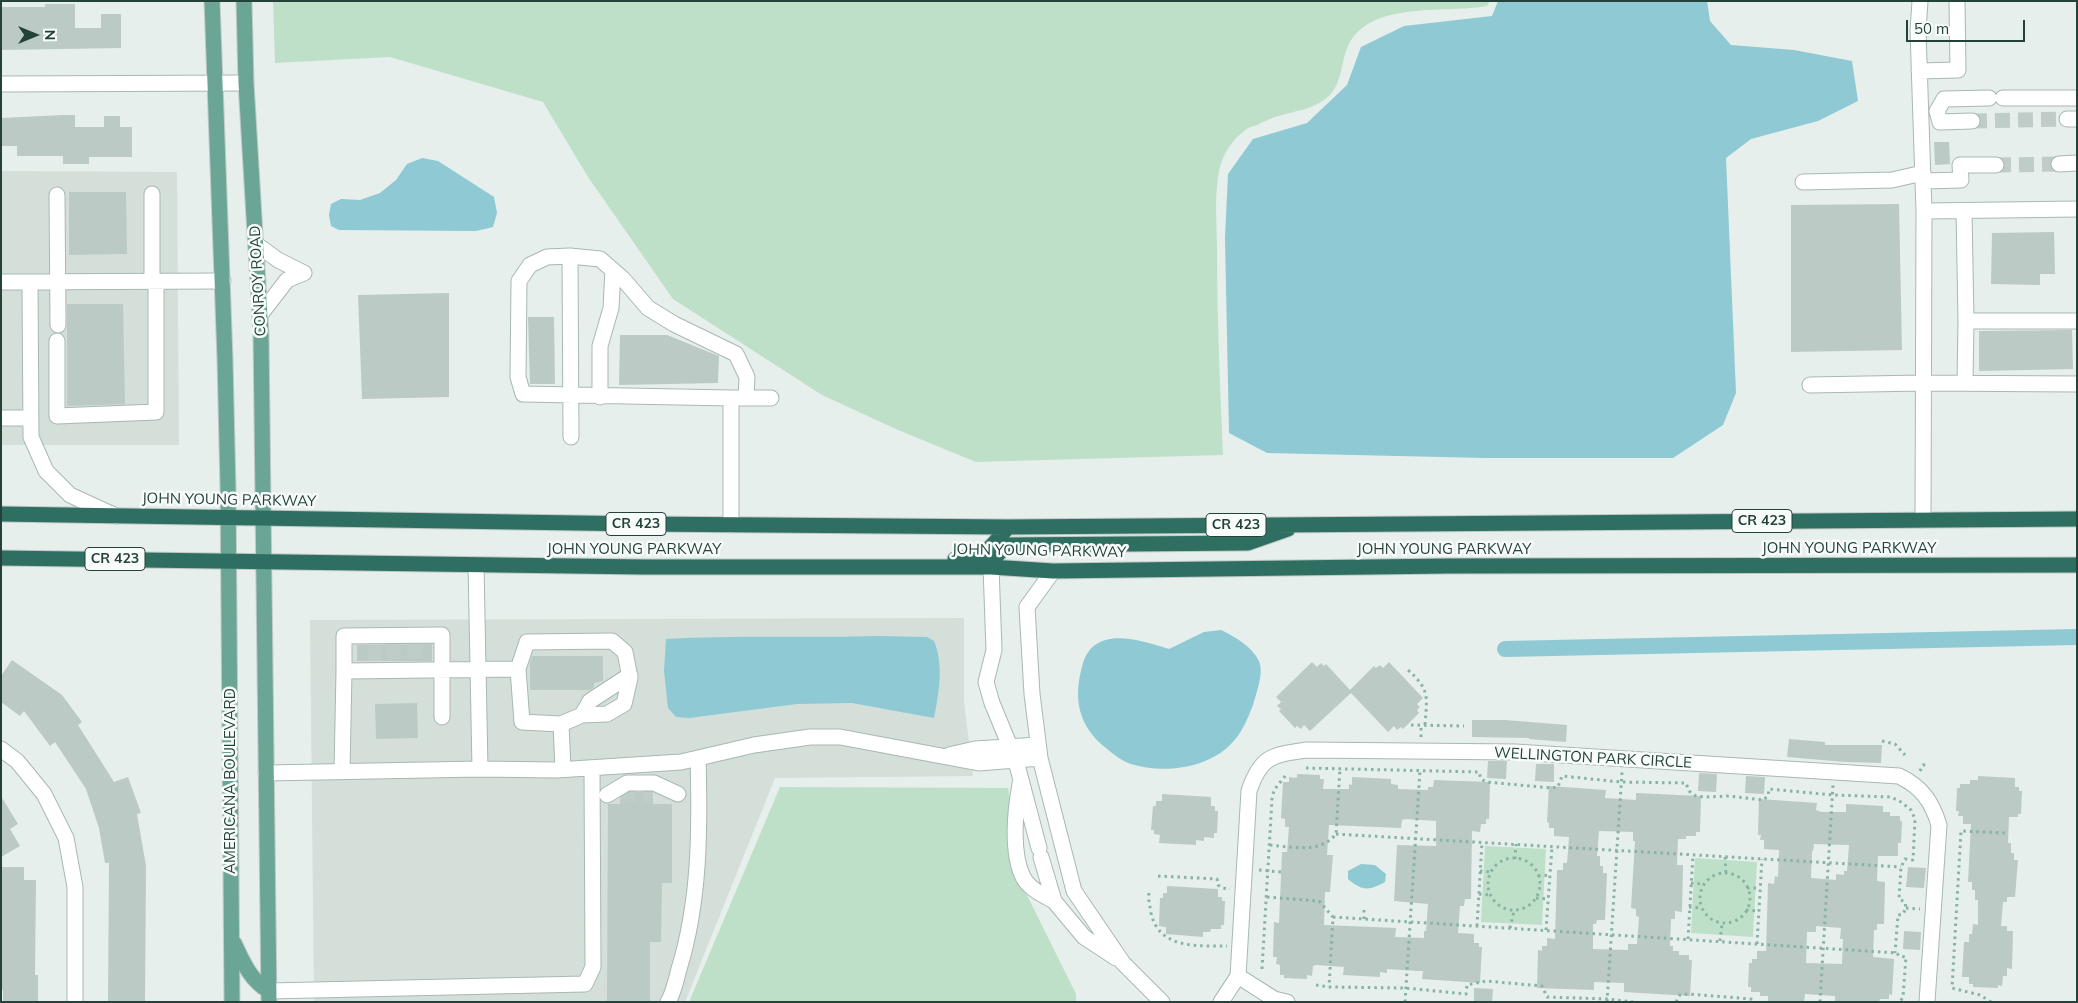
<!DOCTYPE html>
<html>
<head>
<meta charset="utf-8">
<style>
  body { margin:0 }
  #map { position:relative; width:2078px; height:1003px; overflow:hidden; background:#e6efeb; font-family:Mulish,sans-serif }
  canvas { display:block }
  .frame { position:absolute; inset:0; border:2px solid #24423a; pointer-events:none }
  .north { position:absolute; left:10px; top:10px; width:50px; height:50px; -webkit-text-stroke:4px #f7fbf9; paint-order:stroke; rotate:90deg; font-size:14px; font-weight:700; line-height:20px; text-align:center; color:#24423a }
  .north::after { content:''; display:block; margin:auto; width:18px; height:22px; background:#24423a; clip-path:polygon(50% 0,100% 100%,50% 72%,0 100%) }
  .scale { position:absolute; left:1906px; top:20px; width:119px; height:22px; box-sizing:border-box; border:2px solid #24423a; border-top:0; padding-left:6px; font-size:15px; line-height:18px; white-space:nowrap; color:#24423a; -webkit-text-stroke:4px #f7fbf9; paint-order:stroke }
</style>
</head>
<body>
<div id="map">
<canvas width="2078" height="1003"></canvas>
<div class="frame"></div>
<div class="north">N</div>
<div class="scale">50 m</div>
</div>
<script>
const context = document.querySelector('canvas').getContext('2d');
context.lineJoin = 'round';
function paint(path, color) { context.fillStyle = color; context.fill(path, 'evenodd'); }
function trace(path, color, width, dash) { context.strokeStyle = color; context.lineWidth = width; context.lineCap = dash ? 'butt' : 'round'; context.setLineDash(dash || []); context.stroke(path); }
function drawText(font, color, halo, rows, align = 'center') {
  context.font = font + ' Mulish,sans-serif'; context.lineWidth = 5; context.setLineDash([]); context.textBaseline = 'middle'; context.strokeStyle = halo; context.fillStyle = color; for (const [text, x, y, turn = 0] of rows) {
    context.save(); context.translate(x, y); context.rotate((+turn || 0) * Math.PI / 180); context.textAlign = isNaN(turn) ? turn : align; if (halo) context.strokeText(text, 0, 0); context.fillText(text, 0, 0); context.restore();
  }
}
paint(new Path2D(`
  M1,171L177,172L179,445H1Z
  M964,618V701L973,776L775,778L685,1002H314L310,620Z`), '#d4dfda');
paint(new Path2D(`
  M273,1H1490L1487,6C1442,14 1370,0 1348,46C1340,64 1343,87 1324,100C1312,109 1296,111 1282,115C1274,117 1265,121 1257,125C1253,126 1247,128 1244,131C1231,141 1222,155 1219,172C1214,197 1217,225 1217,251C1217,319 1220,387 1223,455L976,462L898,430L822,395L673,299L588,177L543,102L390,57L275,63Z
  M780,787L1008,788L1022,885L1076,994V1002H689Z
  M1485,846L1546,849L1542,925L1481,922Z
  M1695,858L1757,862L1753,937L1691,933Z`), '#bfe0c8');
paint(new Path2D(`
  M1498,1H1707L1710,21L1731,45L1794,50L1852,61L1858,101L1818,121L1751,139L1726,158L1736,393L1723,425L1673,458H1485L1267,453L1229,433L1225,238L1228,174L1253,139L1307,123L1347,85L1361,47L1404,26L1492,16Z
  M422,158L438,161L494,197L497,213L493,227L476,231L339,230L331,226L329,215L331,204L341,199L360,200L380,193L396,180L407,164Z
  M1221,630C1235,637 1255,648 1260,664C1263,676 1256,694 1253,705C1247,720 1242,733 1231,744C1207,769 1162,774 1131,764C1121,761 1108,750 1100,743C1076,720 1074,694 1083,663C1096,624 1141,641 1169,649L1204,632Z
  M878,636L927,637L934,641C944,665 939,693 934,718L852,703L797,704L689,718L676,717L668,708L664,671L666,639C736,635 807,638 878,636Z
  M1361,864L1375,865L1386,874L1385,882C1369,891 1362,891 1348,879V871Z`), '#8ec9d4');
trace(new Path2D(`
  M1505,649L2077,637`), '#8ec9d4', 16);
paint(new Path2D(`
  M45,4H75V28H101V14H121V48L1,50V7H45Z
  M63,115H75V127H104V116H120V127H132V157H89V164H63V156H17V146H1V118Z
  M1934,142H1949L1950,164L1935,165Z
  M69,192H126L127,254L69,255Z
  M1899,204L1902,350L1791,352V205Z
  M2054,232L2055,274H2040V285L1991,284L1992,233Z
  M449,293V397L362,399L358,295Z
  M67,304H123L125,404L67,406Z
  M528,317H554L555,384H530Z
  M2072,330L2073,369L1979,371V331Z
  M620,335H667L719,356L718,383L619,385Z
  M432,644V661H357V645Z
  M532,656H603V681L594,683V687L590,690H530V663Z
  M12,660L62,695L82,722L78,725L114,782L128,777L141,813L137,814L146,866L145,1002H108L109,863H105L99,828L86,789L55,742L50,746L24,711L20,716L1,702V676Z
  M1312,662L1317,667L1321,663L1324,666L1326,664L1350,690L1374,666L1376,668L1380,665L1383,668L1389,662L1423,698L1417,704L1420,707L1417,710L1419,713L1403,729L1401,727L1397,730L1394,726L1388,732L1351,693L1310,731L1304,725L1301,729L1297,726L1295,728L1279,711L1281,709L1277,706L1281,702L1276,697Z
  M417,703L418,738L376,739L375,704Z
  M1472,720H1505L1567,725L1566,742L1529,739V738L1472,737Z
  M1789,739L1825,742V745H1882L1881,763L1845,762L1787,757Z
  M1488,761H1507L1506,779L1487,778Z
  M1536,764H1554V782L1535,781Z
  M1699,773L1717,774L1716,792L1698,791Z
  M1297,774L1320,775V779H1324L1323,789H1349V784L1352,785V777L1391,779V784L1398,785V789L1428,790V787H1433L1434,780L1490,782L1489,819H1486V824H1481L1480,832L1472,831L1471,899H1465L1464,906H1460L1458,933L1474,934V943H1479V947H1482L1480,983L1422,979L1423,971H1418L1387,969V973L1380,972V977L1343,975L1344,967L1316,965L1313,966L1312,976L1307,975V979L1284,978V975H1280V965L1276,964L1277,957H1273L1274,922L1279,923L1282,852H1287L1289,827H1285V819L1281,818L1283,782H1289V777L1297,778ZM1406,819L1436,821V846L1397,845L1394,901L1428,904L1426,931H1424V938L1395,937L1396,928L1324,925L1325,892H1330L1333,855H1327L1329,825L1401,828L1402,820Z
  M1746,776L1765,777L1764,794L1745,793Z
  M1978,776L2015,778V787H2019V791H2022L2021,814H2018V817H2009L2008,843H2011V853H2014V860H2018L2015,897H2007V902H2003L2001,926H2007V931H2013L2012,969L2007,968V976H2003L2002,986L1998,985V988L1973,987V984H1969V977H1962L1964,942H1969V934H1972L1973,924L1978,925V900H1975V890H1972V882H1968L1971,824H1963V816H1958L1959,811H1956L1957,788H1960V784H1970V780H1978Z
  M1549,786L1606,790L1605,798L1636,800V793L1701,796L1700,832H1696V836H1686V839H1678L1677,865H1683L1682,912L1675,911V919H1671L1670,946H1673V951H1679V955H1689V960H1692L1690,996L1624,992V983L1594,982V990L1537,988L1538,950L1542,951V946H1547V938L1555,939L1557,870H1563V863H1567L1569,837L1554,836V828H1549V823L1547,822ZM1599,831L1633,832V841H1635L1631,908L1636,909V916L1639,917L1637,944H1628V950L1593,949V924H1596L1597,920H1605L1607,873H1603V866H1600V856H1597Z
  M630,792H652L653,804H672V883H662L661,942H650V1002H607L608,804H620V798Z
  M1162,794L1211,797V806H1215V811H1218L1217,833H1214V838L1204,837V841L1196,840V845L1159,843L1160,835L1154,834V830H1151L1153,806H1156V801H1162Z
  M1,796L18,824L10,829L20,846L1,857Z
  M1759,799L1817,803L1816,810L1821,812H1846V804L1883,806V812H1890V816H1900V821H1902L1901,843H1898V856H1878L1877,881L1885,882L1884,924H1877V930H1874L1873,957L1894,959L1892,995L1889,994V999H1880L1879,1002H1835V996L1805,994L1804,1002L1768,1001V996H1760V992H1751V987H1748L1749,963H1752V959H1757V951H1766L1768,883L1774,884L1775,876L1778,877L1779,850L1764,849V840H1760L1761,835H1758ZM1814,844L1849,845L1847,871H1844V875L1836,874V880L1811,878L1812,851H1813ZM1816,926L1841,928L1840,939H1843L1842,964L1806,963L1807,932H1816Z
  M1,867H24V880H36L35,975H38V1002H3V990H1Z
  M1908,867L1926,868L1924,888L1906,887Z
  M1167,886L1218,889V897H1222V901H1225L1224,925H1221V929H1211L1210,932H1203V937L1166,934V927L1159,926L1160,898H1163V893H1167Z
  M1904,931L1921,932L1920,950L1903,949Z
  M1474,988L1493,989L1492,1002H1474Z`), '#bbcac4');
trace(new Path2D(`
  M1972,121L2067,119
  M1996,165L2059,164
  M393,644L394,661
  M415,644V661
  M375,661V644
  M620,795H653`), '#bfccc8', 15, [15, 8]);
const minor = new Path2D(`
  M1920,1L1918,31L1924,211
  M1919,71L1958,70L1957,1
  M1,84L246,83
  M2003,98H2077
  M2067,119H2077
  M1972,121L1940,122L1937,111L1944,99L1989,98
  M2059,164L2077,163
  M1923,181L1961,180L1960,165H1996
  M1803,182L1892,180L1923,173
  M152,194V281
  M57,195L58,325
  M1964,211L1966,321
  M256,244L278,260L304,273L287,280L260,315
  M570,256L571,437
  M1,282L223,281
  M30,282L31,437L46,471L70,495L116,516
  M57,341V416L156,412V281
  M1965,383L1966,321H2077
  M1810,385L1923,383L2077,384
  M600,397V346L611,308L613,270
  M731,398V525
  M746,398L747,377L736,354L674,324L648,308L623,279L600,259L570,256L547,257L530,265L519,281L518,377L523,394L731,398H771
  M1,418H30
  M1923,520L1924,211L2077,209
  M476,565L480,769L557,770L681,762L754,745L810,737H840L979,763L1040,758
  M991,567L994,650L986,682L992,703L1016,761L1039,848
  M1053,571L1027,607L1032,694L1040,758L1074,891L1123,963L1162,1002
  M518,669L527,642L612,641L625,652L630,678L624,704L607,714L582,715L561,724
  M344,671V636L442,635V717
  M582,715L590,701L630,675
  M1,749L17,761L44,794L66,838L75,887V1002
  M949,755L975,749L1038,745
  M342,772L344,671L518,669L522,722L561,724L563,769
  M266,773L480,769
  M1020,784C1015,811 1011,852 1023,877C1029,889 1043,895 1054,901
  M607,795L627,783H654L678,794
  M1041,857L1054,901L1084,937L1116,958
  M1238,976L1274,999L1287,1002
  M269,991L585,984L593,967L592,768
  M668,1002C674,992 676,980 679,969C700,901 700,829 698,758
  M1221,1002L1238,976L1249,791C1261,755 1273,755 1307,750L1515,752L1899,776C1922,787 1932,802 1939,825L1927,1002`);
const major = new Path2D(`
  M212,1L225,360L228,488L232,1002
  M244,1L246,83L261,334L269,1002
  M234,943C243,962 250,980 269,991`);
const highway = new Path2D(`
  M1,514L642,524L1008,527L2077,519
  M1,558L643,567H991L1053,571L1449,566L2077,565
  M955,559C989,556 987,551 1008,527
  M991,567L998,554L1008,545L1248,543L1288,529`);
trace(minor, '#a8b8b2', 17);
trace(major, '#c2cac8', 17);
trace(highway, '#c2cac8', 17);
trace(new Path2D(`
  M1408,670C1430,690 1427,696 1425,725
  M1411,725L1464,726
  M1421,737V725
  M1882,741L1895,744L1905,755
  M1306,768L1479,772L1481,779L1486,782L1552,788L1558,787L1562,776L1621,782L1686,783L1689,791L1696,796L1705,797L1729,796L1763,800L1768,796L1769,789L1833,795L1891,797L1901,802L1911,810L1915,819L1913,860L1905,859L1901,867L1899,899L1905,902L1906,908L1903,914L1898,915L1895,953
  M1920,771L1923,765H1928
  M1336,834L1901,867
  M1270,845C1293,847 1320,854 1336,834L1340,768
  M1725,857L1726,873
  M1488 884a26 26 0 1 1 52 0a26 26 0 1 1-52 0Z
  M1515,859L1516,844
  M1259,870L1281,872
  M1480,871L1491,872
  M1700 898a25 25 0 1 1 50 0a25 25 0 1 1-50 0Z
  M1158,876L1217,879L1218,885L1222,888L1230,889
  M1538,876L1550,875
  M1691,883L1704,884
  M1747,888H1760
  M1149,893C1148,900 1150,906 1151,913C1159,949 1197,946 1227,946
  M1479,894L1490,895
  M1267,897L1319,901L1333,917L1329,987
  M1536,898L1548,899
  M1689,907L1702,908
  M1906,908L1920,909
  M1746,910L1759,911
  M1333,917L1897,953L1899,956L1906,957L1903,997L1900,1002
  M1364,919V910
  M1477,926L1482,842
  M1510,928L1514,911
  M1546,930L1552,847
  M1688,939L1693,855
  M1720,941L1722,923
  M1757,944L1762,859
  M1262,969L1272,799L1274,790L1286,775
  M1316,985L1329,987L1405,988L1466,994L1467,985L1486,981L1542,986L1547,997L1607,999L1633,1002
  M1405,1002L1420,771
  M1607,1002L1622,772
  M1676,1002L1680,995L1688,994L1751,999L1755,1002
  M1820,1002L1833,785
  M1991,1002L1980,995L1952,988L1961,831L2006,833`), '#86b3a5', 3, [2.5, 4]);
trace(minor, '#fff', 15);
trace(major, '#6aa596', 15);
trace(highway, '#2f6f62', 15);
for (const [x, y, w] of [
  [1762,521,60],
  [636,524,60],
  [1236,525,60],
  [115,559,60]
]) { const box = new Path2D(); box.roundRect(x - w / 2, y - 11.5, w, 23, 4); context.fillStyle = '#f7fbf9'; context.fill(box); trace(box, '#24423a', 1); }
drawText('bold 14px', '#24423a', null, [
  ["CR 423",1762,521],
  ["CR 423",636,524],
  ["CR 423",1236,525],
  ["CR 423",115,559]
]);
drawText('15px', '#24423a', '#f7fbf9', [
  ["CONROY ROAD",258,281,-93],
  ["JOHN YOUNG PARKWAY",229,500,1],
  ["JOHN YOUNG PARKWAY",1849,548],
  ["JOHN YOUNG PARKWAY",634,549],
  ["JOHN YOUNG PARKWAY",1444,549],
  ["JOHN YOUNG PARKWAY",1039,551,1],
  ["WELLINGTON PARK CIRCLE",1593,758,3],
  ["AMERICANA BOULEVARD",230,781,-90]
]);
</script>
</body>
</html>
